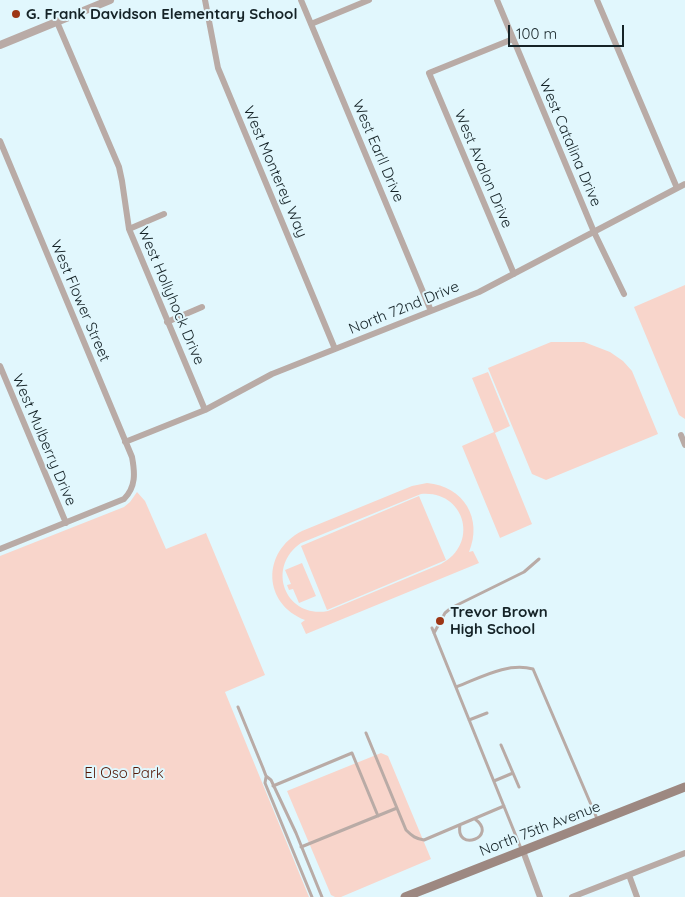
<!DOCTYPE html>
<html>
<head>
<meta charset="utf-8">
<style>
  body { margin:0 }
  #map { position:relative; width:685px; height:897px; overflow:hidden; background:#e1f7fd; font-family:Quicksand,sans-serif }
  canvas { display:block }
  .scale { position:absolute; left:508px; top:25px; width:116px; height:22px; box-sizing:border-box; border:2px solid #152327; border-top:0; padding-left:6px; font-size:15px; line-height:18px; white-space:nowrap; color:#152327; -webkit-text-stroke:4px #e1f7fd; paint-order:stroke }
</style>
</head>
<body>
<div id="map">
<canvas width="685" height="897"></canvas>
<div class="scale">100 m</div>
</div>
<script>
const context = document.querySelector('canvas').getContext('2d');
context.lineJoin = 'round';
function paint(path, color) { context.fillStyle = color; context.fill(path, 'evenodd'); }
function trace(path, color, width, dash) { context.strokeStyle = color; context.lineWidth = width; context.lineCap = dash ? 'butt' : 'round'; context.setLineDash(dash || []); context.stroke(path); }
function drawText(font, color, halo, rows, align = 'center') {
  context.font = font + ' Quicksand,sans-serif'; context.lineWidth = 4; context.setLineDash([]); context.textBaseline = 'middle'; context.strokeStyle = halo; context.fillStyle = color; for (const [text, x, y, turn = 0] of rows) {
    context.save(); context.translate(x, y); context.rotate((+turn || 0) * Math.PI / 180); context.textAlign = isNaN(turn) ? turn : align; if (halo) context.strokeText(text, 0, 0); context.fillText(text, 0, 0); context.restore();
  }
}
paint(new Path2D(`
  M685,285V419L679,415L634,307Z
  M551,342H584L610,352L623,361L632,371L658,434L546,480L532,474L488,368Z
  M488,372L510,426L495,433L532,524L500,538L462,446L494,432L472,378Z
  M427,483C464,486 483,519 469,552L473,551L479,563L306,634L301,623L305,620C263,604 261,552 302,531L412,486ZM421,494C465,490 480,544 441,564L328,611C286,619 265,568 301,543Z
  M137,492L145,501L166,549L206,533L265,675L225,692L309,897H0V556L124,507L130,502Z
  M419,496L446,560L327,610L301,546Z
  M302,563L316,596L299,603L293,589L289,590L287,585L291,584L285,570Z
  M381,753L388,756L431,859L341,897H335L331,895L287,791Z`), '#f8d5cb');
trace(new Path2D(`
  M432,628L522,851
  M434,633L445,613L451,608L524,572L539,559
  M456,687C480,678 507,662 533,669L598,821
  M238,707L263,768L266,776L271,780L296,833L322,897
  M469,720L487,713
  M366,733L406,830C412,836 416,839 424,840L504,806
  M501,745L519,787
  M266,777L265,783L312,897
  M494,781L513,773
  M273,786L352,753L378,816
  M460,825C455,853 499,837 475,819
  M301,847L397,808`), '#b9aba6', 3);
trace(new Path2D(`
  M205,0L218,68L335,349
  M301,0L431,311
  M497,0L594,232L624,294
  M597,0L677,188
  M57,22L119,167L122,181L129,229L205,410
  M311,24L369,0
  M513,39L429,73L514,274
  M0,141L132,457C135,473 136,487 124,499L0,549
  M129,229L164,214
  M167,322L202,307
  M0,366L66,523
  M681,435L685,445
  M125,442L205,410L272,374L479,292L685,184
  M523,851L540,897
  M629,875L637,897
  M572,897L685,853`), '#b9aba6', 6);
trace(new Path2D(`
  M0,45L110,0`), '#b9aba6', 8);
trace(new Path2D(`
  M405,897L685,787`), '#9d8881', 9);
for (const [x, y, r, color] of [
  [16,14,5,"#9d3615"],
  [440,621,5,"#9d3615"]
]) { const dot = new Path2D(); dot.arc(x, y, r, 0, 2 * Math.PI); context.fillStyle = color; context.fill(dot); trace(dot, '#e1f7fd', 2); }
drawText('bold 15px', '#152327', '#e1f7fd', [
  ["G. Frank Davidson Elementary School",26,14],
  ["Trevor Brown",450,612],
  ["High School",450,629]
], 'left');
drawText('15px', '#152327', '#e1f7fd', [
  ["West Catalina Drive",570,143,67],
  ["West Earll Drive",378,151,67],
  ["West Avalon Drive",483,169,67],
  ["West Monterey Way",275,172,67],
  ["West Hollyhock Drive",171,296,67],
  ["West Flower Street",80,301,67],
  ["North 72nd Drive",404,308,-22],
  ["West Mulberry Drive",44,440,67],
  ["North 75th Avenue",540,829,-21]
]);
drawText('15px', '#531806', '#e1f7fd', [
  ["El Oso Park",124,773]
]);
</script>
</body>
</html>
